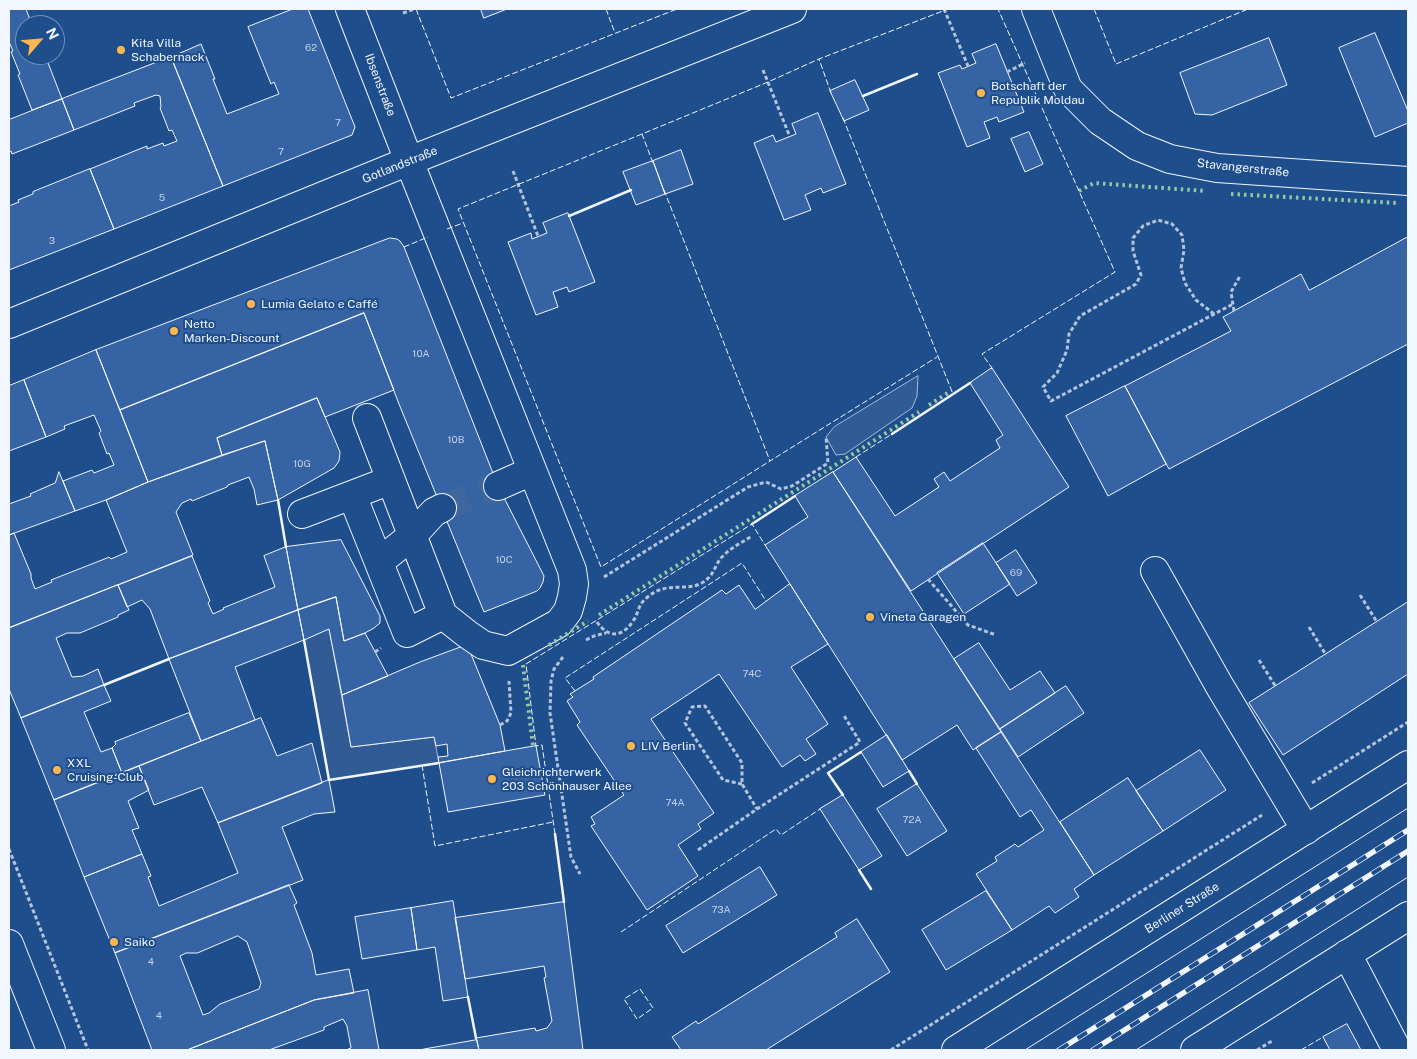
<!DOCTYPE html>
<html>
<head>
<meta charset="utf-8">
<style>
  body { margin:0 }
  #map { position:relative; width:1417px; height:1059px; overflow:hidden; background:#1f4e8c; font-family:"Public Sans",sans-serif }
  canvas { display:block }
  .frame { position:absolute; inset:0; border:10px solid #f2f6ff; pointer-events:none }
  .north { position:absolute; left:15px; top:15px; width:50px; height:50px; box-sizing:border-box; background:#1f4e8c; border:1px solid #7391ba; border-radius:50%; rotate:63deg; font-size:14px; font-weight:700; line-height:20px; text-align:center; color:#f2f6ff }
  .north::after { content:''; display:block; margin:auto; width:18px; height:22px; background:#ffb74d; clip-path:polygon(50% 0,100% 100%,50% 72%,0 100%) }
</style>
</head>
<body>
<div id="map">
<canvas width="1417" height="1059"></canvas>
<div class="frame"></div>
<div class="north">N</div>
</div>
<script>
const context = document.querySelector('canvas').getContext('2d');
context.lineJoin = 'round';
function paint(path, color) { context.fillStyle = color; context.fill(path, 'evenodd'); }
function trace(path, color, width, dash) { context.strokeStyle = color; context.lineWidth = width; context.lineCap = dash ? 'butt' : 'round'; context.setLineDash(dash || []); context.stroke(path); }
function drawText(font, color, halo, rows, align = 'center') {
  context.font = font + ' "Public Sans",sans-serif'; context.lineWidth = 4; context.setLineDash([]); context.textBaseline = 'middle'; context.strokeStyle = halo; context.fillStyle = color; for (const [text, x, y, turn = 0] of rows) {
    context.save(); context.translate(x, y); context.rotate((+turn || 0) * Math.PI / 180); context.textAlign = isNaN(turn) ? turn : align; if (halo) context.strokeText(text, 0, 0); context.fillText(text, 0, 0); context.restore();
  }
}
const green = new Path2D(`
  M918,376L917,396L912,408L845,454L836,455L826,437L834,427Z
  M329,629L351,747L434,737L439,763L329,780L304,640Z`);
paint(green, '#305b95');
trace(green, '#a8bbd7', 1);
const building = new Path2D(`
  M9,9H26L32,25H25V55H45L62,99L32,110L18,75L20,74L11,52L13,51L9,42Z
  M293,9H308L355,127L352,135L223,186L171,57L201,44L215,79H213L227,114L279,94L274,82L271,84L248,27Z
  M481,9H507L484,18Z
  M1375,33L1408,111V123L1375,137L1339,48Z
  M1269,38L1287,85L1212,115L1195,114L1180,73Z
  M996,44L1024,112L999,122L997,117L984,122L990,138L967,147L938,73L960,65L962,69L976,63L972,54Z
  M171,57L223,186L114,229L90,169L147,146V149L163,143L164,146L177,141L172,130L169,131L160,108L161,107L160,96L156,95L134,103L135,106L74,130L62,99Z
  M855,80L869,110L844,121L830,91Z
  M62,99L74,130L12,154L11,151L9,152V120Z
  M818,113L846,184L823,193L821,188L805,195L811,210L784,220L754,143L773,135L776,142L796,134L792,124Z
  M1029,132L1043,164L1025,172L1011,139Z
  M681,150L693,184L665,194L653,161Z
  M653,161L665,194L636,205L623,172Z
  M90,169L114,229L9,270V206L19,202L18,200L33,194V192Z
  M568,213L595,282L569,292L567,287L553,292L558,307L536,315L508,242L531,233L532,239L547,233L543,223Z
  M1408,237V345V344L1169,469L1125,386L1231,331L1223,317L1301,274L1309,290Z
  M390,238L397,239L400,241L404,247L498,486L544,576L543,582L540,588L537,591L484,612L399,404L364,313L120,410L96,350Z
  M364,313L394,390L325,417L317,398L217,438L222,455L148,482L120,410Z
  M96,350L148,482L106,500L75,511L63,481L92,470L94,473L114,465L109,453L107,454L99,433L101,431L94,415L64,426L65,429L46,437L24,380Z
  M992,368L1069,487L911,591L833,472L856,457L895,516L939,487L934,479L944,472L950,481L1000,448L996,440L1003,435L970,383Z
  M24,380L46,437L9,451V386Z
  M1125,386L1166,464L1108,496L1066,416Z
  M317,398L340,452L339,461L334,468L278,500L265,441L222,455L217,438Z
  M265,441L278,500L257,505L254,489L249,477L228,485L227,487L192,501L191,499L182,503L176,512L193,555L9,628V535L14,533L31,574V578L35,589L52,582L51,580L107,558L109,557L111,559L127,552L106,500L148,482Z
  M59,472L75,511L9,535V504L31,496L30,494L55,483Z
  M833,472L1001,732L973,750L957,725L902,760L765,545L808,517L795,496Z
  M341,540L380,616V623L374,628L365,633L344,641L336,597L298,610L286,547Z
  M983,543L1010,584L964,614L937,573Z
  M286,547L298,610L169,659L150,609L142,600L127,607L118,585L192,556L210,601L208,603L213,614L224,609L223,608L275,587L264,556Z
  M1016,550L1037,583L1017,596L996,563Z
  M790,584L828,644L791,667L828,724L806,739L816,754L805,761L800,755L782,767L719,674L651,719L714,813L698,824L701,829L678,845L698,876L647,910L591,826L595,824L591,817L624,795L577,725L580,722L567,701L573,697L570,694L594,679L593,677L722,590L726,594L739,585L755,609Z
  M118,585L129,610L118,615V617L80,633H67L56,638L72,677L83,676L98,669L104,685L21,718L9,689V628Z
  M336,597L344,641L365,633L388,676L342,695L329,629L304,640L298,610Z
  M1408,602V674L1283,755L1249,703Z
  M298,610L304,640L235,667L255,720L201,741L169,659Z
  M979,643L1010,690L1040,671L1055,693L1000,729L954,659Z
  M461,647L465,648L471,654L500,725L505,751L439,763L438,757L448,756L447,744L436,746L434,737L351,747L342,695L420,662Z
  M104,685L111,701L84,712L101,752L112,748L122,773L54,800L21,718Z
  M1066,686L1084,713L1018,757L1000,729Z
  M189,713L201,741L122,773L112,748L116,744L115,742Z
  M261,718L277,756L312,743L322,783L218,823L202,787L154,805L139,766Z
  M1001,732L1094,875L1074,889L1079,897L1055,913L1049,906L1012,930L976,874L997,861L995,857L1015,844L1018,847L1044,830L1031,810L1020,817L976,748Z
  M887,735L909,771L883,787L861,752Z
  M536,746L545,795L448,812L439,763Z
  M1200,750L1226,790L1163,831L1136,791Z
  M139,766L149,790L128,801L139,828L132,830L142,854L84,877L54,800Z
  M1128,778L1163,831L1094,875L1060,822Z
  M329,780L335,812L314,814L282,827L303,880L115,953L84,877L142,854L151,876L148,877L159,906L238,873L218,823Z
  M917,784L947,831L907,856L877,809Z
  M843,795L882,856L859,870L820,809Z
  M760,867L777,895L683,953L666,926Z
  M289,885L297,903L294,905L312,953L316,975L349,969L354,993L314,1000L187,1050H152L115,953ZM238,936L247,942L261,983L259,989L220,1004L209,1013L203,1015L180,956L186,953H197Z
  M986,891L1012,930L946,970L922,930Z
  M453,901L468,997L443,1001L435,947L417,950L411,908Z
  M564,902L583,1050H479L476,1038L535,1028L536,1031L547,1028L552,1021L544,978L546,977L544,966L465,979L455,918Z
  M411,908L417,950L362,959L355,917Z
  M857,919L890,972L766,1050H681L672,1037L696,1021L698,1024L837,937L835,933Z
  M368,990L379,1050H348V1049L351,1048L347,1026L343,1019L324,1027V1030L269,1050H187L314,1000Z
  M1347,1024L1361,1050H1330L1323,1037Z
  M477,1040L479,1050H419Z`);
paint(building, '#3563a3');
trace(building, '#f2f6ff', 1);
trace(new Path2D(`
  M442,508L498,486`), '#3f679d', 28, [28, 14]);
const minor = new Path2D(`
  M350,9L409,161L572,570L574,584L572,597L568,611L559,623L508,651L483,645L467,634L443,615L367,418
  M1036,9L1068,89L1100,121L1137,146L1170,159L1217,168L1408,181
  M9,324L409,161L792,9
  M498,486L532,471
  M352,495L407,633L443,615
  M302,514L391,480
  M379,562L413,535L434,512L442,508
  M1155,571L1219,685L1306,830
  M1347,954L1397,1050`);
const major = new Path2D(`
  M9,944L51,1050
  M956,1050L1408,765
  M1195,1050L1408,916`);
trace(minor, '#f2f6ff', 30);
trace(major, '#f2f6ff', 30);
trace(new Path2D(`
  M944,9L968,66
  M403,13L415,9
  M763,70L790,137
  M1007,72L1025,63
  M513,171L538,236
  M1234,311L1231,292L1240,276
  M1214,314L1196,300L1185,283L1181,268L1184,250L1182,235L1172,224L1158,220L1143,226L1133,238V251L1141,275L1136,284L1080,316L1069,334L1067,350L1057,373L1043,387L1051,401L1233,304
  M604,577L748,487L766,482L781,489L792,486L828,463L826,437
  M928,579L968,625L996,635
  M1360,595L1377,622
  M597,622C608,638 622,638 633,621C637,616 638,609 641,604C644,599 650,595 655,592C669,584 686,590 700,584C716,576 713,565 724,555C732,547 743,542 752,536
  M1309,627L1326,655
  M586,640L594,636L606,633
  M375,652L381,648
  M563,657L554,669L551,681L550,713L571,857L580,874
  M1259,660L1276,687
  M500,725L507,721L511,713L509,681
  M1312,783L1408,722
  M742,784L723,780L685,723L692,707L705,706L742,763V784L757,809
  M9,849L88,1050
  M698,850L757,809L860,742L843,714
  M891,1050L1262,815
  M1257,1050L1272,1041`), '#b3c4dc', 3, [4, 2.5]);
trace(minor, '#1f4e8c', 28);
trace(major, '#1f4e8c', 28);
trace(new Path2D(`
  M1025,1050L1408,808
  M1136,1050L1408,877`), '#f2f6ff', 1);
const rail = new Path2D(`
  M1059,1050L1408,830
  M1093,1050L1408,851`);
trace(rail, '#f2f6ff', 5.5);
trace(rail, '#1f4e8c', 4, [11]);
trace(new Path2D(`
  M1079,191L1094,183L1206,191
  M1231,194L1397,203
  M929,405L951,391
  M599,615L919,412
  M549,645L588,621
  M523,665L533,746`), '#97c8a6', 4, [2.5, 4]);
trace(new Path2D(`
  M416,9L451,98L677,9
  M606,9L615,33
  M1094,9L1116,64L1248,9
  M831,93L819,59L948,9
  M843,118L953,394L972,382
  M642,134L458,209L601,567L770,461
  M653,163L642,134L768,82L819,59
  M664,190L770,461L937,357
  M447,229L463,223
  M404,247L428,237
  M991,369L992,368L982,354L1115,272L998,9
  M856,457L892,434
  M575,691L565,678L742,563L766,601
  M422,765L435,846L553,822
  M555,834L542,745L536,746L526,664L752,524L765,545
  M621,932L776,829L781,835L820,809
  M640,989L653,1008L637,1019L624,999Z
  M1301,1050L1323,1037`), '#f2f6ff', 1, [6, 2.5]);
trace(new Path2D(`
  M863,96L917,74
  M569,216L631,190
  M892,434L970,383
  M278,500L286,547
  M752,524L795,496
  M304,640L329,780L439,763
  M104,685L169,659
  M909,771L917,784
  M843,795L828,773L861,752
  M555,834L564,902
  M859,870L871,889
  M468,997L476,1038`), '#f2f6ff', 2.5);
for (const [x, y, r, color] of [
  [121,50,5,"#ffb74d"],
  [981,93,5,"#ffb74d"],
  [251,304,5,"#ffb74d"],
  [174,331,5,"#ffb74d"],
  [870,617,5,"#ffb74d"],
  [631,746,5,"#ffb74d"],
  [57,770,5,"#ffb74d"],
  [492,779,5,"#ffb74d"],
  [114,942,5,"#ffb74d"]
]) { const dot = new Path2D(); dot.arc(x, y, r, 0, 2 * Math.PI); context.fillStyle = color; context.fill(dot); trace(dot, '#1f4e8c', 2); }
drawText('10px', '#c3d1e8', null, [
  ["62",311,48],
  ["7",338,123],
  ["7",281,152],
  ["5",162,198],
  ["3",52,241],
  ["10A",421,354],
  ["10B",456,440],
  ["10G",302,464],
  ["10C",504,560],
  ["69",1016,573],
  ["74C",752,674],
  ["74A",675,803],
  ["72A",912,820],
  ["73A",721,910],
  ["4",151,962],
  ["4",159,1016]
]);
drawText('12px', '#f2f6ff', '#1f4e8c', [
  ["Kita Villa",131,43],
  ["Schabernack",131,57],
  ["Botschaft der",991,86],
  ["Republik Moldau",991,100],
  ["Lumia Gelato e Caffé",261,304],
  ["Netto",184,324],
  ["Marken-Discount",184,338],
  ["Vineta Garagen",880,617],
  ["LIV Berlin",641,746],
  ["XXL",67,763],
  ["Cruising-Club",67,777],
  ["Gleichrichterwerk",502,772],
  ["203 Schönhauser Allee",502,786],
  ["Saiko",124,942]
], 'left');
drawText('12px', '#f2f6ff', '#1f4e8c', [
  ["Ibsenstraße",380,85,69],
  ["Gotlandstraße",400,165,-22],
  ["Stavangerstraße",1243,168,6],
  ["Berliner Straße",1182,908,-32]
]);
</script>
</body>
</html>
